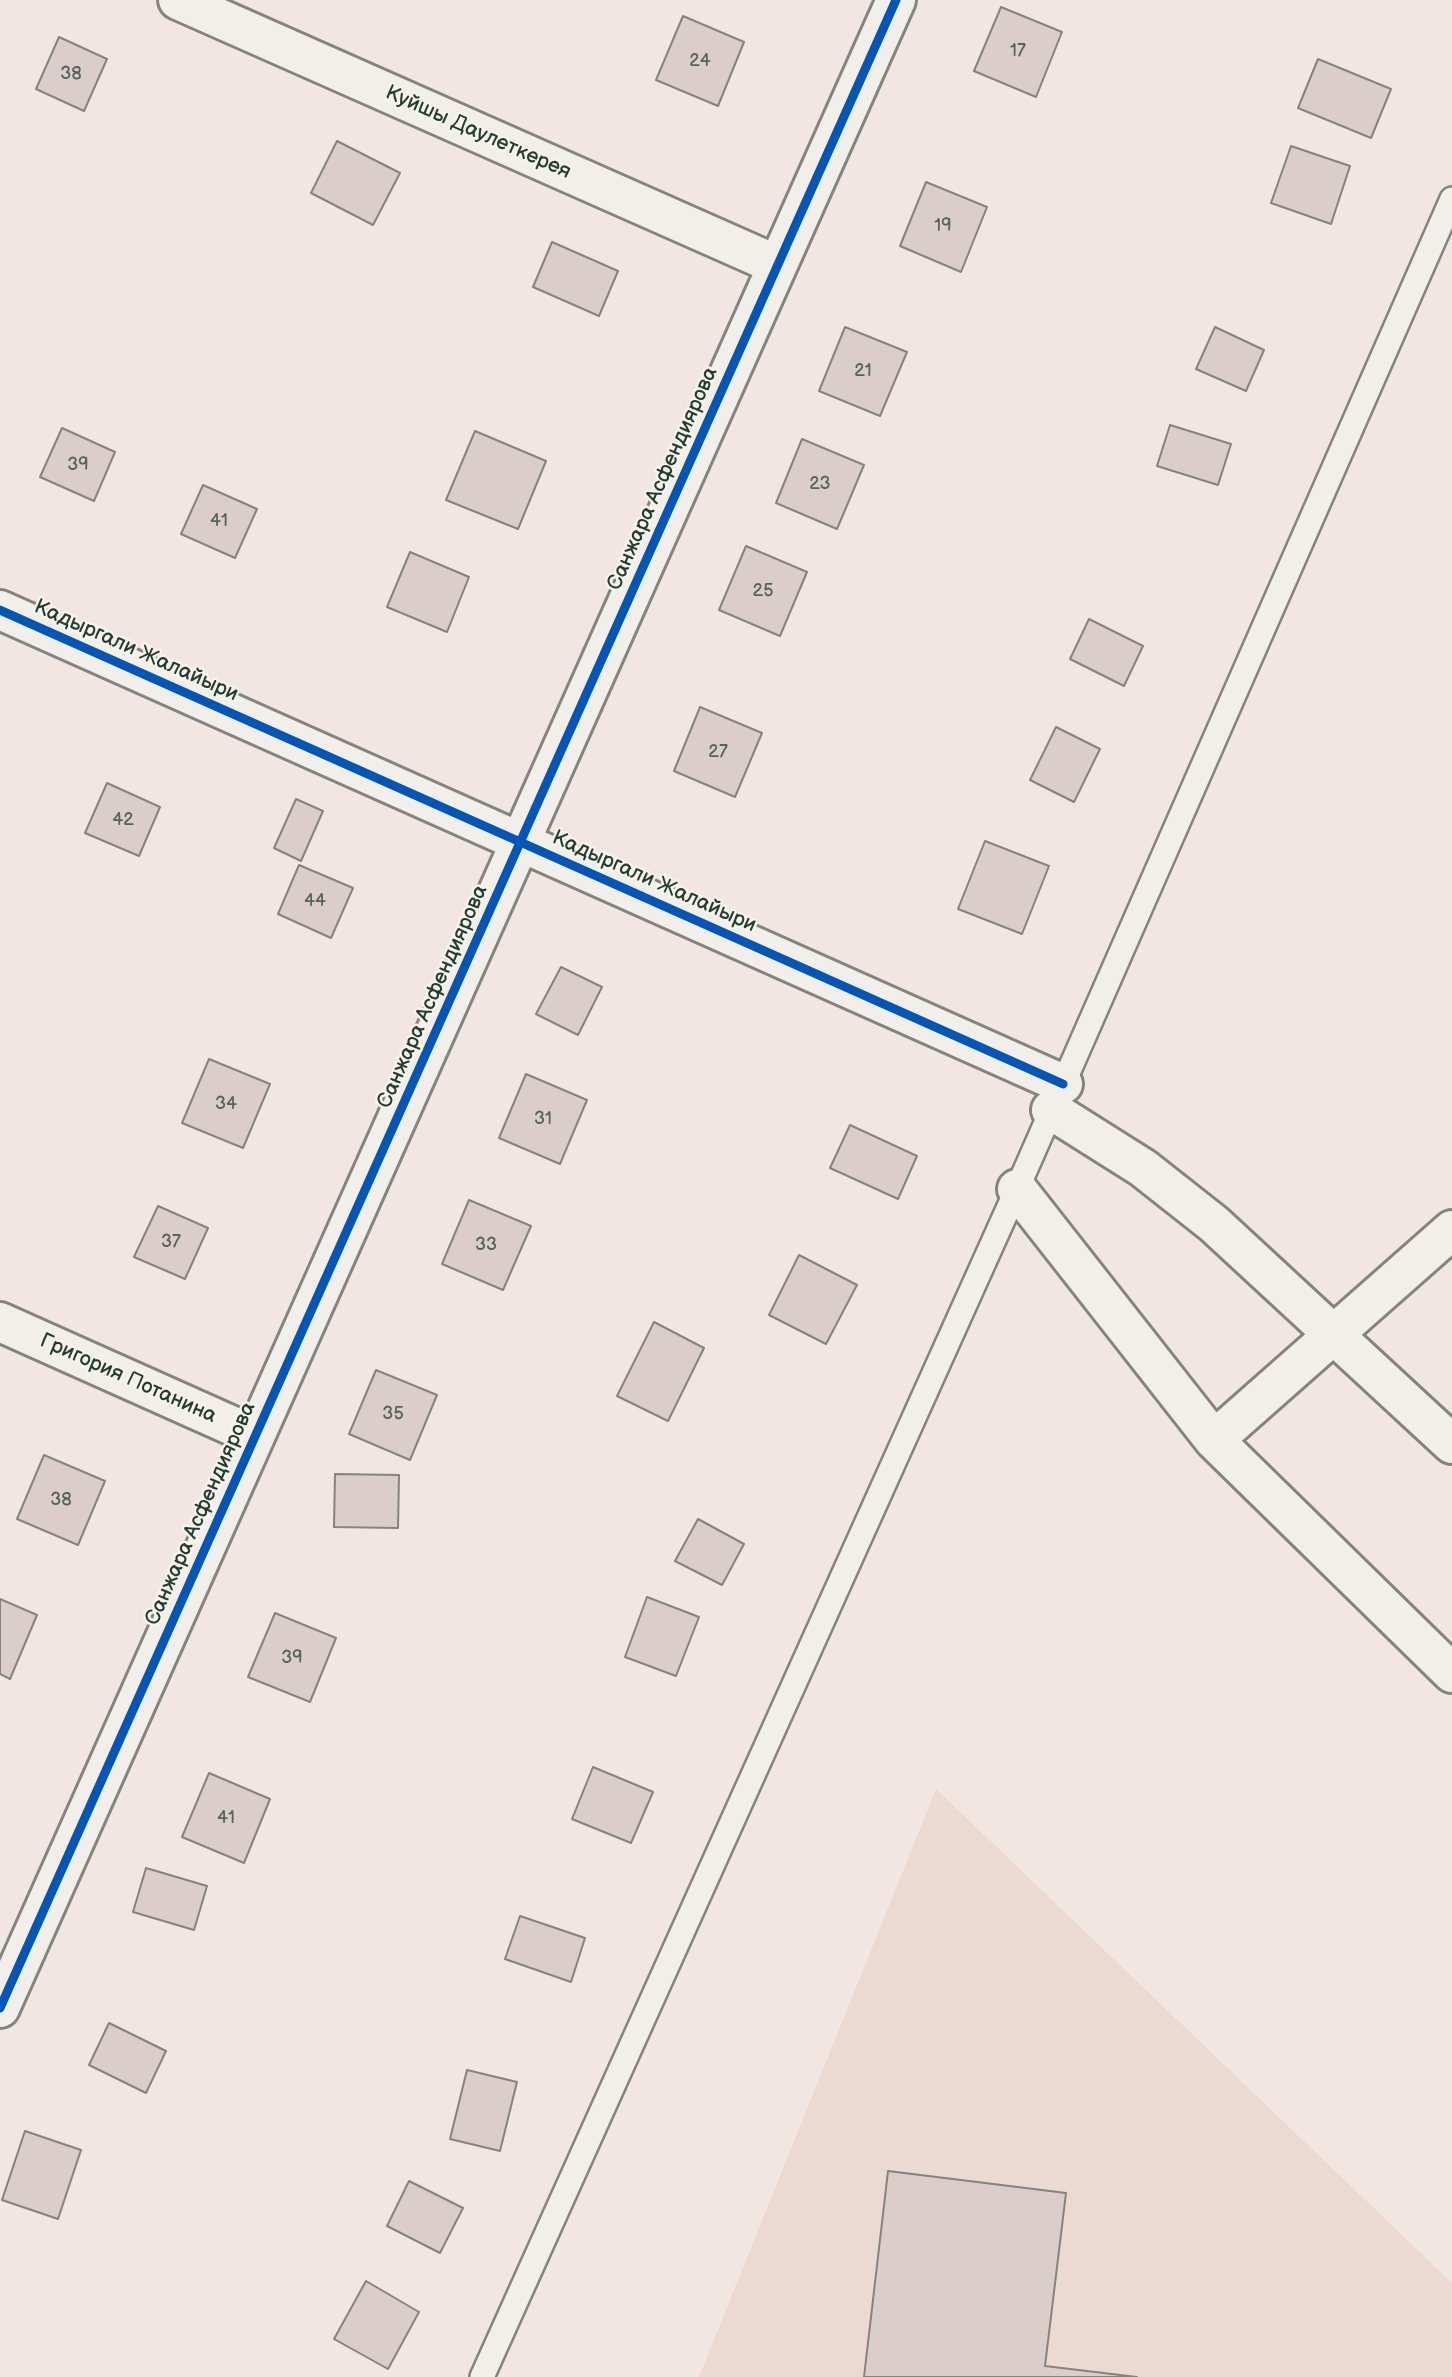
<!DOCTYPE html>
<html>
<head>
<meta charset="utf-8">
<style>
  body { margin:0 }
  canvas { display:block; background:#f1e6e1 }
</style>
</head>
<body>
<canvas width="1452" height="2377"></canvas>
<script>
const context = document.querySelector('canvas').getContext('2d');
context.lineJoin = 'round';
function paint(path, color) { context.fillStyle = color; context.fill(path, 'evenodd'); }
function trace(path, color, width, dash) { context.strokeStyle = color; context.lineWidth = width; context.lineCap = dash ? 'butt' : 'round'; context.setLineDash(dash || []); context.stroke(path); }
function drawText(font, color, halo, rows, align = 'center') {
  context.font = font + ' "Balsamiq Sans",sans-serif'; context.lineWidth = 5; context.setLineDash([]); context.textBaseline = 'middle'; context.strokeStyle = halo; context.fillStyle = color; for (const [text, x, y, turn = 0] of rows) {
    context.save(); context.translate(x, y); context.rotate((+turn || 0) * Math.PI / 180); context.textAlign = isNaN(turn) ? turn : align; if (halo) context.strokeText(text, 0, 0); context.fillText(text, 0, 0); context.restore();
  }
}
paint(new Path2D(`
  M936,1789L1452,2283V2377H699Z`), '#ecd9d1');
const building = new Path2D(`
  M1001,7L1062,32L1036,97L974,71Z
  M683,16L744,42L718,106L656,80Z
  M59,37L107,59L84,111L36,89Z
  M1318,59L1391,89L1371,138L1298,108Z
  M337,141L400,173L373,225L311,193Z
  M1291,146L1350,166L1331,224L1271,203Z
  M926,182L987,207L961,272L900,246Z
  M552,242L618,271L599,316L533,287Z
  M845,327L907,352L880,416L819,391Z
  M1215,327L1264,350L1246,391L1196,369Z
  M1170,425L1231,444L1218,485L1157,466Z
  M62,428L115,452L94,501L40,477Z
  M475,431L546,461L518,529L446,500Z
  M802,439L864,465L837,529L776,503Z
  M203,485L257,509L235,558L181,534Z
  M746,546L807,572L780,636L719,610Z
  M410,552L469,577L447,632L387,607Z
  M1089,619L1143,646L1124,686L1070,659Z
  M700,707L762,733L735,797L674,771Z
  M1056,727L1100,749L1074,802L1030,780Z
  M107,783L160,807L139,856L85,833Z
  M296,799L323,811L301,861L274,848Z
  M985,841L1049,866L1022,934L958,909Z
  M299,865L353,888L331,938L278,914Z
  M561,967L602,987L578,1035L536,1014Z
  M209,1059L270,1084L243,1148L182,1123Z
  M526,1074L587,1100L560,1164L499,1138Z
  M850,1125L917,1156L898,1199L830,1168Z
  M469,1200L531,1226L503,1290L442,1264Z
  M158,1206L208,1228L185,1279L134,1257Z
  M799,1255L857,1285L826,1344L769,1315Z
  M654,1322L704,1348L668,1421L617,1396Z
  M376,1370L437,1395L410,1460L349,1434Z
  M44,1455L105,1481L78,1545L17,1519Z
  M335,1474L399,1475L398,1528L334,1527Z
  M698,1519L744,1544L722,1585L675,1561Z
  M647,1597L699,1617L676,1676L625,1657Z
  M0,1599L37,1615L10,1679L0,1674Z
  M275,1613L336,1638L310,1702L248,1677Z
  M593,1767L653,1792L631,1843L572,1819Z
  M209,1773L270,1799L244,1863L182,1837Z
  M146,1868L207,1886L194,1930L133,1912Z
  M520,1916L585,1938L571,1982L505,1959Z
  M109,2023L166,2051L146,2093L89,2065Z
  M467,2070L517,2082L500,2151L450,2139Z
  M25,2131L81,2150L58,2219L2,2200Z
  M888,2171L1066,2193L1045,2366L1137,2377H864Z
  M409,2181L463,2208L440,2253L387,2226Z
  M366,2281L419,2312L388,2369L334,2339Z`);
paint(building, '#dbceca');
trace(building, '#838480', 2);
const lane = new Path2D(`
  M482,2377L1017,1189L1452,199`);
const street = new Path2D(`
  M178,0L777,265
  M0,610L1063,1084
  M1051,1110L1143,1168L1214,1224L1452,1444
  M1017,1189L1214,1440L1452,1673
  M0,1322L255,1436
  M1214,1440L1452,1230
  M0,2008L896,0`);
trace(lane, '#838480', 28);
trace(street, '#838480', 44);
trace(lane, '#f2efeb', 23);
trace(street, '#f2efeb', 38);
trace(new Path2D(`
  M0,610L1063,1084
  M0,2008L896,0`), '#0057b8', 9);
drawText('18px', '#52645d', null, [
  ["17",1018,51],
  ["24",700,61],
  ["38",71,74],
  ["19",943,226],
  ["21",863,371],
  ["39",78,465],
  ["23",820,484],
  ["41",219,521],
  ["25",763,591],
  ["27",718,752],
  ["42",123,820],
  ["44",315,901],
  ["34",226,1104],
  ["31",543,1119],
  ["37",171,1242],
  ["33",486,1245],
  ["35",393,1414],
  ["38",61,1500],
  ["39",292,1658],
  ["41",226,1818]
]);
drawText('21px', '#1f3d34', '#f7f3e8', [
  ["Куйшы Даулеткерея",478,133,24],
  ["Санжара Асфендиярова",663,479,-66],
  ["Кадыргали Жалайыри",136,651,24],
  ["Кадыргали Жалайыри",654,882,24],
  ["Санжара Асфендиярова",433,997,-66],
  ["Григория Потанина",128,1379,24],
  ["Санжара Асфендиярова",201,1514,-66]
]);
</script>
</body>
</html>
